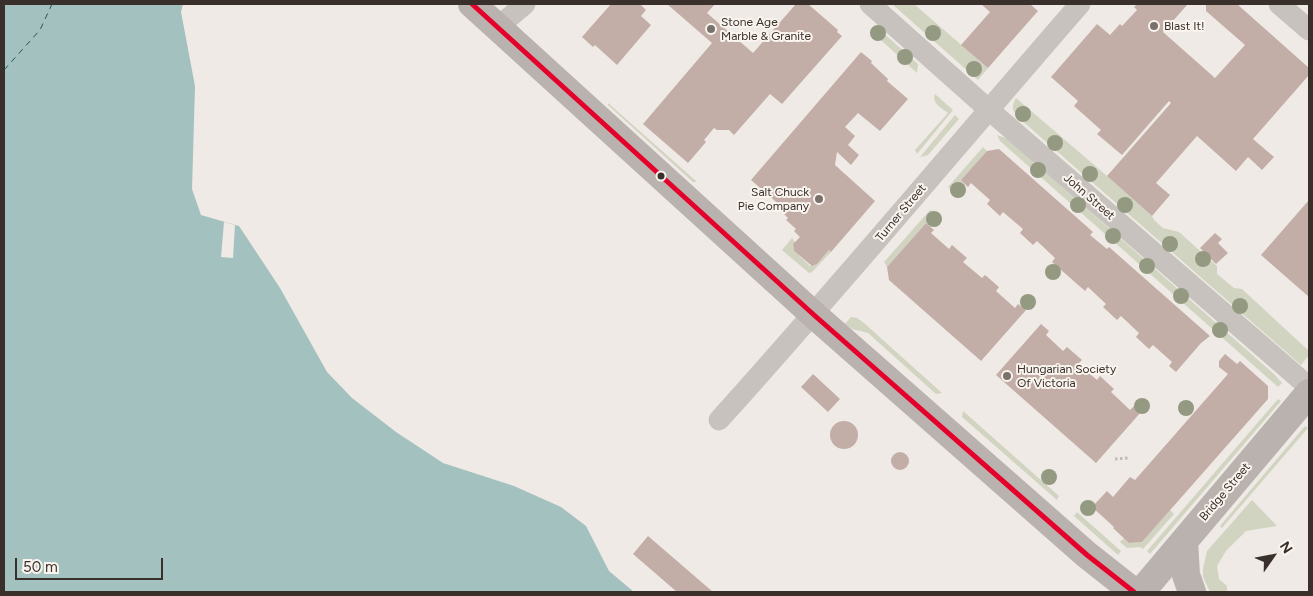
<!DOCTYPE html>
<html>
<head>
<meta charset="utf-8">
<style>
  body { margin:0 }
  #map { position:relative; width:1313px; height:596px; overflow:hidden; background:#efeae5; font-family:Figtree,sans-serif }
  canvas { display:block }
  .frame { position:absolute; inset:0; border:5px solid #3a302b; pointer-events:none }
  .north { position:absolute; left:1248px; top:531px; width:50px; height:50px; -webkit-text-stroke:4px #faf4ee; paint-order:stroke; rotate:57deg; font-size:14px; font-weight:700; line-height:20px; text-align:center; color:#3a302b }
  .north::after { content:''; display:block; margin:auto; width:18px; height:22px; background:#3a302b; clip-path:polygon(50% 0,100% 100%,50% 72%,0 100%) }
  .scale { position:absolute; left:15px; top:558px; width:148px; height:22px; box-sizing:border-box; border:2px solid #3a302b; border-top:0; padding-left:6px; font-size:15px; line-height:18px; white-space:nowrap; color:#3a302b; -webkit-text-stroke:4px #faf4ee; paint-order:stroke }
</style>
</head>
<body>
<div id="map">
<canvas width="1313" height="596"></canvas>
<div class="frame"></div>
<div class="north">N</div>
<div class="scale">50 m</div>
</div>
<script>
const context = document.querySelector('canvas').getContext('2d');
context.lineJoin = 'round';
function paint(path, color) { context.fillStyle = color; context.fill(path, 'evenodd'); }
function trace(path, color, width, dash) { context.strokeStyle = color; context.lineWidth = width; context.lineCap = dash ? 'butt' : 'round'; context.setLineDash(dash || []); context.stroke(path); }
function drawText(font, color, halo, rows, align = 'center') {
  context.font = font + ' Figtree,sans-serif'; context.lineWidth = 4; context.setLineDash([]); context.textBaseline = 'middle'; context.strokeStyle = halo; context.fillStyle = color; for (const [text, x, y, turn = 0] of rows) {
    context.save(); context.translate(x, y); context.rotate((+turn || 0) * Math.PI / 180); context.textAlign = isNaN(turn) ? turn : align; if (halo) context.strokeText(text, 0, 0); context.fillText(text, 0, 0); context.restore();
  }
}
paint(new Path2D(`
  M892,4H914L988,68L978,80Z
  M879,29L918,64L917,73L870,30Z
  M935,94L953,110L917,154L915,150L948,113C942,108 931,103 935,94Z
  M1016,98L1107,176L1152,216L1154,220L1163,228L1179,232L1217,266V274L1234,288L1242,289L1309,351V355L1301,365L1020,119C1013,112 1010,107 1016,98Z
  M608,103L697,182H693L608,105Z
  M955,115L959,119L928,155L920,157Z
  M997,135L1008,139L1275,375L1282,383L1278,387L1000,141Z
  M983,147L987,151L961,180L965,184L956,194L948,187Z
  M930,210L939,217L931,227L926,223L887,267L884,262Z
  M792,238L795,242L793,246L794,251L810,266L817,264L829,250L831,252L812,272L809,273L782,250Z
  M851,317L857,318L864,323L942,393L936,394L868,333L852,329L845,324Z
  M1278,399L1281,401L1150,554L1147,551Z
  M963,411L1059,496L1057,500L962,417Z
  M1305,426L1308,428L1222,528L1220,526Z
  M1252,500L1277,526L1246,531L1226,551L1217,566L1219,579L1227,586V592H1210L1203,577V568L1207,551Z
  M1170,510L1174,514L1143,549L1140,547L1127,548L1120,542L1124,538L1129,543L1142,542Z
  M1077,512L1121,551L1118,555L1074,516Z`), '#d1d4c0');
paint(new Path2D(`
  M4,4H183L181,12L195,86L192,189L201,215L239,226L280,288L327,372L352,398L396,432L443,463L514,486L561,507L586,526L609,571L634,592H4Z`), '#a2c1bf');
paint(new Path2D(`
  M224,222L235,225L233,258L221,257Z`), '#efeae5');
trace(new Path2D(`
  M4,70L40,30L52,4`), '#22585a', 1, [6, 5]);
paint(new Path2D(`
  M611,4H640L646,10L641,16L651,25L617,65L595,45L593,47L582,37Z
  M667,4H715L707,13L753,53L796,4H808L838,30L837,32L842,36L782,104L770,94L734,135L729,130H717L714,128L704,140L706,142L688,163L643,124L712,43Z
  M981,4H1030L1038,11L988,68L961,45L990,12Z
  M1137,4H1188L1163,32L1215,78L1245,45L1206,11V4H1237L1309,68V75L1253,139L1274,157L1262,170L1248,157L1236,171L1197,136L1156,183L1170,195L1152,216L1107,176L1171,103L1169,101L1122,155L1097,134L1101,130L1074,106L1078,101L1051,77L1097,24L1110,35L1120,24L1122,26L1137,10L1134,7Z
  M861,52L872,61L871,63L888,79L887,81L908,99L880,131L858,113L845,127L855,136L848,145L859,155L851,165L837,152L835,165L875,201L831,252L829,250L817,264L812,266L794,251L793,244L800,237L794,231L796,229L786,220L788,218L781,211L783,208L751,180Z
  M999,149L1093,232L1090,235L1107,249L1109,247L1210,336L1201,343L1176,372L1169,366L1172,362L1153,345L1149,349L1136,337L1139,333L1121,316L1117,320L1103,307L1106,304L1088,287L1085,291L1052,262L1055,258L1037,241L1033,245L1020,233L1023,229L1003,212L1000,216L987,204L990,200L971,183L968,187L961,180L987,151Z
  M1309,200V297L1261,255Z
  M926,223L934,230L931,233L949,249L952,245L967,258L963,262L982,278L985,275L999,287L996,291L1015,308L1018,304L1026,310L981,361L889,280L887,267Z
  M1215,233L1222,239L1218,243L1228,253L1216,264L1200,248Z
  M1041,324L1049,331L1046,335L1063,351L1067,347L1082,360L1078,364L1097,380L1100,376L1114,389L1111,392L1130,410L1134,406L1141,412L1096,463L996,375Z
  M1225,354L1237,364L1240,361L1268,386V399L1142,542L1129,543L1113,528L1114,527L1092,507L1107,491L1113,497L1130,477L1135,480L1228,374L1219,367V361Z
  M813,374L840,399L828,412L801,387Z
  M830 435a14 14 0 1 1 28 0a14 14 0 1 1-28 0Z
  M891 461a9 9 0 1 1 18 0a9 9 0 1 1-18 0Z
  M648,536L713,592H677L633,554Z`), '#c2aea7');
trace(new Path2D(`
  M1115,459L1128,458`), '#c1bbb6', 3, [2.5, 2.5]);
trace(new Path2D(`
  M870,4L988,109L1309,387
  M1279,4L1309,30
  M498,27L525,4
  M719,420C842,284 959,143 1080,4`), '#c8c2be', 21);
trace(new Path2D(`
  M472,4L814,315L1087,555L1134,592
  M1184,541L1186,575L1192,592
  M1141,592L1309,393`), '#b9b2ae', 28);
trace(new Path2D(`
  M472,4L814,315L1087,555L1134,592`), '#e4002b', 5);
context.fillStyle = '#949981';
for (const [x, y] of [
  [878,33],
  [933,33],
  [905,57],
  [974,69],
  [1023,114],
  [1055,143],
  [1038,170],
  [1090,174],
  [958,190],
  [1078,205],
  [1125,205],
  [934,219],
  [1113,236],
  [1170,244],
  [1203,259],
  [1147,266],
  [1053,272],
  [1181,296],
  [1028,302],
  [1240,306],
  [1220,330],
  [1142,406],
  [1186,408],
  [1049,477],
  [1088,508]
]) { context.beginPath(); context.arc(x, y, 8, 0, 2 * Math.PI); context.fill(); }
for (const [x, y, r, color] of [
  [1154,26,5,"#79716c"],
  [711,29,5,"#79716c"],
  [661,176,4.5,"#3a302b"],
  [819,199,5,"#79716c"],
  [1007,376,5,"#79716c"]
]) { const dot = new Path2D(); dot.arc(x, y, r, 0, 2 * Math.PI); context.fillStyle = color; context.fill(dot); trace(dot, '#faf4ee', 2); }
drawText('12px', '#3a302b', '#faf4ee', [
  ["Stone Age",721,22],
  ["Marble & Granite",721,36],
  ["Blast It!",1164,26],
  ["Salt Chuck",809,192,"right"],
  ["Pie Company",809,206,"right"],
  ["Hungarian Society",1017,369],
  ["Of Victoria",1017,383]
], 'left');
drawText('12px', '#3a302b', '#faf4ee', [
  ["John Street",1089,197,41],
  ["Turner Street",901,213,-50],
  ["Bridge Street",1225,492,-50]
]);
</script>
</body>
</html>
